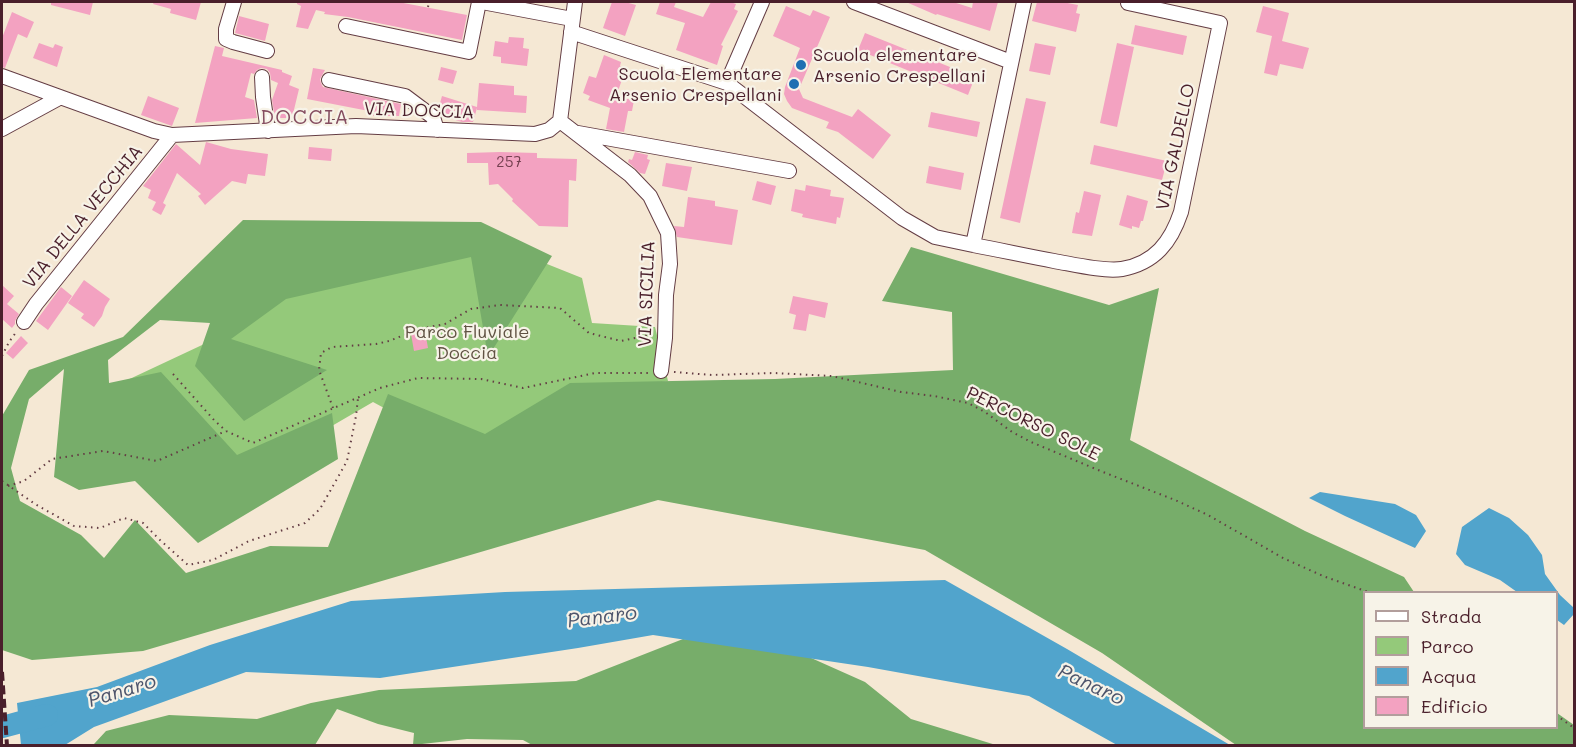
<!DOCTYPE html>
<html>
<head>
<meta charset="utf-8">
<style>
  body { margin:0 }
  #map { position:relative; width:1576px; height:747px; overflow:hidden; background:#f5e8d4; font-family:Mali,sans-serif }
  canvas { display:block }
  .frame { position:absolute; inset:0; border:3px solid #4a1f2b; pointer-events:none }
  .legend { position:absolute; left:1363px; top:591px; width:195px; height:138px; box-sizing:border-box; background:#f7f3e8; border:2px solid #b29e9c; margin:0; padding:8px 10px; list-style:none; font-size:18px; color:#4a1f2b }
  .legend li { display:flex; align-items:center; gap:12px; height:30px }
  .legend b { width:30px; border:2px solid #b29e9c }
</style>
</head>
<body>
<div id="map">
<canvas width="1576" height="747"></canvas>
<div class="frame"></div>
<ul class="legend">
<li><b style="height:8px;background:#fff"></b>Strada</li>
<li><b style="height:16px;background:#94c97a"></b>Parco</li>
<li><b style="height:16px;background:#51a4cc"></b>Acqua</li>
<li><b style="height:16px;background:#f3a2c1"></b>Edificio</li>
</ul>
</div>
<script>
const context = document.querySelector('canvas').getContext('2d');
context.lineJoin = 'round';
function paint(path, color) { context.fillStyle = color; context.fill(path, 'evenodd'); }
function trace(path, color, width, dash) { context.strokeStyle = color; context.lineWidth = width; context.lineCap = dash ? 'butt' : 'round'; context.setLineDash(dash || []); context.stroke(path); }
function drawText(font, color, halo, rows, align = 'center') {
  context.font = font + ' Mali,sans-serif'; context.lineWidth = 4.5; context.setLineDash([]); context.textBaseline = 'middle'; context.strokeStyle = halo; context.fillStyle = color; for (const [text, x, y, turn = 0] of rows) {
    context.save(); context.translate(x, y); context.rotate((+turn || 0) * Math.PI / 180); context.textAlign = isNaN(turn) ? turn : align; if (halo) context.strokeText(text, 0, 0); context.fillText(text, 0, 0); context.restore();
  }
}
paint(new Path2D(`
  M482,238L582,278L592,323L655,327L668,381L574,396L491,437L445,441L373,402L265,465L151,475L104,391L217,338L219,314Z`), '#94c97a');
paint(new Path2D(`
  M243,220L481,222L552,256L488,357L471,257L286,299L231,339L327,370L244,421L195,366L210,323L160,320L108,360L109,383L161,372L237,455L332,413L338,459L198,543L135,481L79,490L54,477L64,369L29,399L11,468L20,501L81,535L104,558L135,520L186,573L270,546L328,547L388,394L485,434L570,383L775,379L953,370L952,312L882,301L911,247L1109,305L1159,288L1130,440L1305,531L1404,577L1414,592H1364V728H1556L1557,713L1574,725V745H1236L1102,653L925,550L658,500L143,651L32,660L2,650V416L29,370L123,337Z
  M683,639L791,649L865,682L911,719L996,745L534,746L523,740L467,739L413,745L414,733L378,724L337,709L315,745L95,746L94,744L106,731L169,715L257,719L311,703L379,690L576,681Z`), '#77ad6a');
paint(new Path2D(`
  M1320,492L1395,504L1416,515L1426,531L1415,548L1345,516L1309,498Z
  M1489,508L1509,518L1528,535L1542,555L1545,574L1560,595L1574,608V614L1564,625L1557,620L1556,592H1517L1500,580L1465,565L1456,554L1462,527Z
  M945,580L1067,649L1230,745H1117L1029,696L868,667L653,635L578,648L380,678L246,672L94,727L65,745H21L17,703L97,687L210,645L351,601L505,592Z`), '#51a4cc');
trace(new Path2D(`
  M2,727L47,715`), '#51a4cc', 22);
paint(new Path2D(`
  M51,2H93L90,15L51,5Z
  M154,2H201L196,20L170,13L171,9L153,4Z
  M297,2H398L467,15L462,40L348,17L324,14L325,12L316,10L308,29L296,27L301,6L297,4Z
  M612,2H625L636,5L625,36L603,28Z
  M660,2H676L674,7L703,17L711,2H730L736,4L734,9L738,11L721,45L723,46L717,65L676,50L685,23L656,14Z
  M906,2H953L972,8L973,2H998L990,31L937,14L936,15Z
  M1037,2H1062L1078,5L1076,13L1080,14L1076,32L1032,21Z
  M786,6L810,16L813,10L830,17L799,89L803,98L852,117L858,109L891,135L873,159L838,132L826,128L829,122L792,108L787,101L784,94L785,87L800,48L773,36Z
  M1263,6L1289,13L1282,41L1309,48L1303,69L1280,64L1277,76L1264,73L1272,36L1256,32Z
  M12,12L34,22L27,38L18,34L5,68L2,67V38Z
  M239,16L269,24L265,41L235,33Z
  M1135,25L1187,36L1183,55L1131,44Z
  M865,33L975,77L968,95L858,50Z
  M509,37L524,38L523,48L529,49L527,66L501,63V57L493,56L495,41L508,43Z
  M39,43L53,48L55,44L63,47L57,67L33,58Z
  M1035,43L1056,47L1050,75L1029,71Z
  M1117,43L1134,47L1117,127L1100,123Z
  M215,46L224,48L222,56L282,70V72L292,76L289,85L299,89L292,118H275L272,100L278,83L271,80L270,73L267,69L261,68L257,70L254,74L251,73L245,97L254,100L257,118L195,123Z
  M604,55L621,62L620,66L626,68L616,97L634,100L632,111H628L624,132L606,129L610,108L588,100L590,96L583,93L589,76L596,78Z
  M441,67L457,71L453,84L438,80Z
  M313,68L325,70L320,79L321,83L323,87L401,104L399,116H373L374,112L307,99Z
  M479,83L514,86V95L527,96L526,113L477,110V108L473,122H462L442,116L438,110L442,96L477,107Z
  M148,96L179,108L172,126L141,115Z
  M1026,98L1046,102L1020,223L1000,218Z
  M931,112L980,122L977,137L928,127Z
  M206,142L231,149L268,154L265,176L248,174L246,184L232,181L205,205L198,196L201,194L177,173L163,203L166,205L161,215L152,210L156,202L148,198L151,190L143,186L176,144L200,165Z
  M1094,145L1167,161L1162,180L1090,164Z
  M309,147L332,149L331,161L308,159Z
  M500,152L537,153V158L577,159L576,181L569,180L568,227L539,226L512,201L513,199L498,184L489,185L488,163H467V153Z
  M635,152L648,155L647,159L650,160L645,174L640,173L628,162L629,159L632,160Z
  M666,163L692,167L687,191L662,186Z
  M929,166L964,173L961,190L926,183Z
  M757,181L776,186L771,205L752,200Z
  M806,185L831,190L830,196L844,198L840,218L837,217L836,224L802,217L803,214L791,211L795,189L805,191Z
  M1084,191L1101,195L1092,236L1072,233L1076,212L1079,213Z
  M1127,195L1148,201L1143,221H1141L1139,228L1132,226V229L1119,225Z
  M688,197L715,201V206L738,210L732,245L677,237L674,226L684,227Z
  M84,280L110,299L105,307L102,316L94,327L81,318L84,314L68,303Z
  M2,285L14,296L7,304L19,314L15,321V324L12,328L2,319Z
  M61,287L72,296L48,330L36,321Z
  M793,296L828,303L825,318L809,314L806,331L793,329L796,315L789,313Z
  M425,331L428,348L414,351L411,334Z
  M21,336L28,343L13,359L6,353Z`), '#f3a2c1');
const minor = new Path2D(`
  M234,2L226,29V39L233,42L267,51
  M482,2L572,19
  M762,2L727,83L902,218L935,237L973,245
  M854,2L1011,62
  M1024,2L973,245C1000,250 1027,256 1054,261C1072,264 1104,272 1122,269C1155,263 1171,242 1181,212L1220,23L1128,3L1129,2
  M346,26L469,52L479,2
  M571,32L727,83
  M2,76L154,131L172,135L356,126L535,134L549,130L560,121L575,2
  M262,77L263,97L268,131
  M329,80L405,96L433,117L437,130
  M560,121L630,175L650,196L668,233L670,264L666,295L665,338L661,371
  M2,129L59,98
  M578,133L789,171
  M24,322L36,304L172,135`);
trace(minor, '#643d44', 16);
trace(new Path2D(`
  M428,7L429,2
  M2,356L9,342L17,331
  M674,372L712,375L774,373L832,376L901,392L934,396L968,403L985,412L1012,432L1031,442L1103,472L1175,500L1208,515L1283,558L1323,576L1368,592
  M173,374L214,420L226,431L253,443L380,388L418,378L481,379L523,388L595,373H648
  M333,408L319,370L321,353L332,347L376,344L389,341L419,329L445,324L471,309L500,305L560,308L589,333L621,341L645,336L652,330
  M2,481L35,504L74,526L100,528L124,518L143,523L160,540L188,565L213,560L249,541L305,523L320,509L347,461L356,416L358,398
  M8,486L24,481L52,459L103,451L157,461L226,431
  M1556,715L1574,728`), '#643d44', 2, [1.5, 4.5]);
trace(minor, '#fff', 14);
trace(new Path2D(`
  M2,672L7,746`), '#4a1f2b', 4, [9, 4.5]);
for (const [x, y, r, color] of [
  [801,65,6,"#1f6fb2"],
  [794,84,6,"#1f6fb2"]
]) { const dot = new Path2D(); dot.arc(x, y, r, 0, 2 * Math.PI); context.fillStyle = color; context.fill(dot); trace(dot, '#f7f3e8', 2); }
drawText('15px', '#744050', null, [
  ["257",509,162]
]);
drawText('18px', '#4a1f2b', '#f7f3e8', [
  ["Scuola elementare",813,55],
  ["Arsenio Crespellani",813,76],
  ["Scuola Elementare",782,74,"right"],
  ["Arsenio Crespellani",782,95,"right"]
], 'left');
drawText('18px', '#4a1f2b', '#f7f3e8', [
  ["VIA DOCCIA",419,111,2],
  ["VIA GALDELLO",1176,147,-78],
  ["VIA DELLA VECCHIA",83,217,-51],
  ["VIA SICILIA",647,294,-88],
  ["PERCORSO SOLE",1033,424,26]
]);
drawText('18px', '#605243', '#f7f3e8', [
  ["Parco Fluviale",467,332],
  ["Doccia",467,353]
]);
context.letterSpacing = '1.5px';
drawText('20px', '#854d60', '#f7f3e8', [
  ["DOCCIA",305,118]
]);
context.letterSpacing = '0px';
drawText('italic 20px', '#4d546b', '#f7f3e8', [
  ["Panaro",602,617,-7],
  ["Panaro",1091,685,25],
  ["Panaro",122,691,-17]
]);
</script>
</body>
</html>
